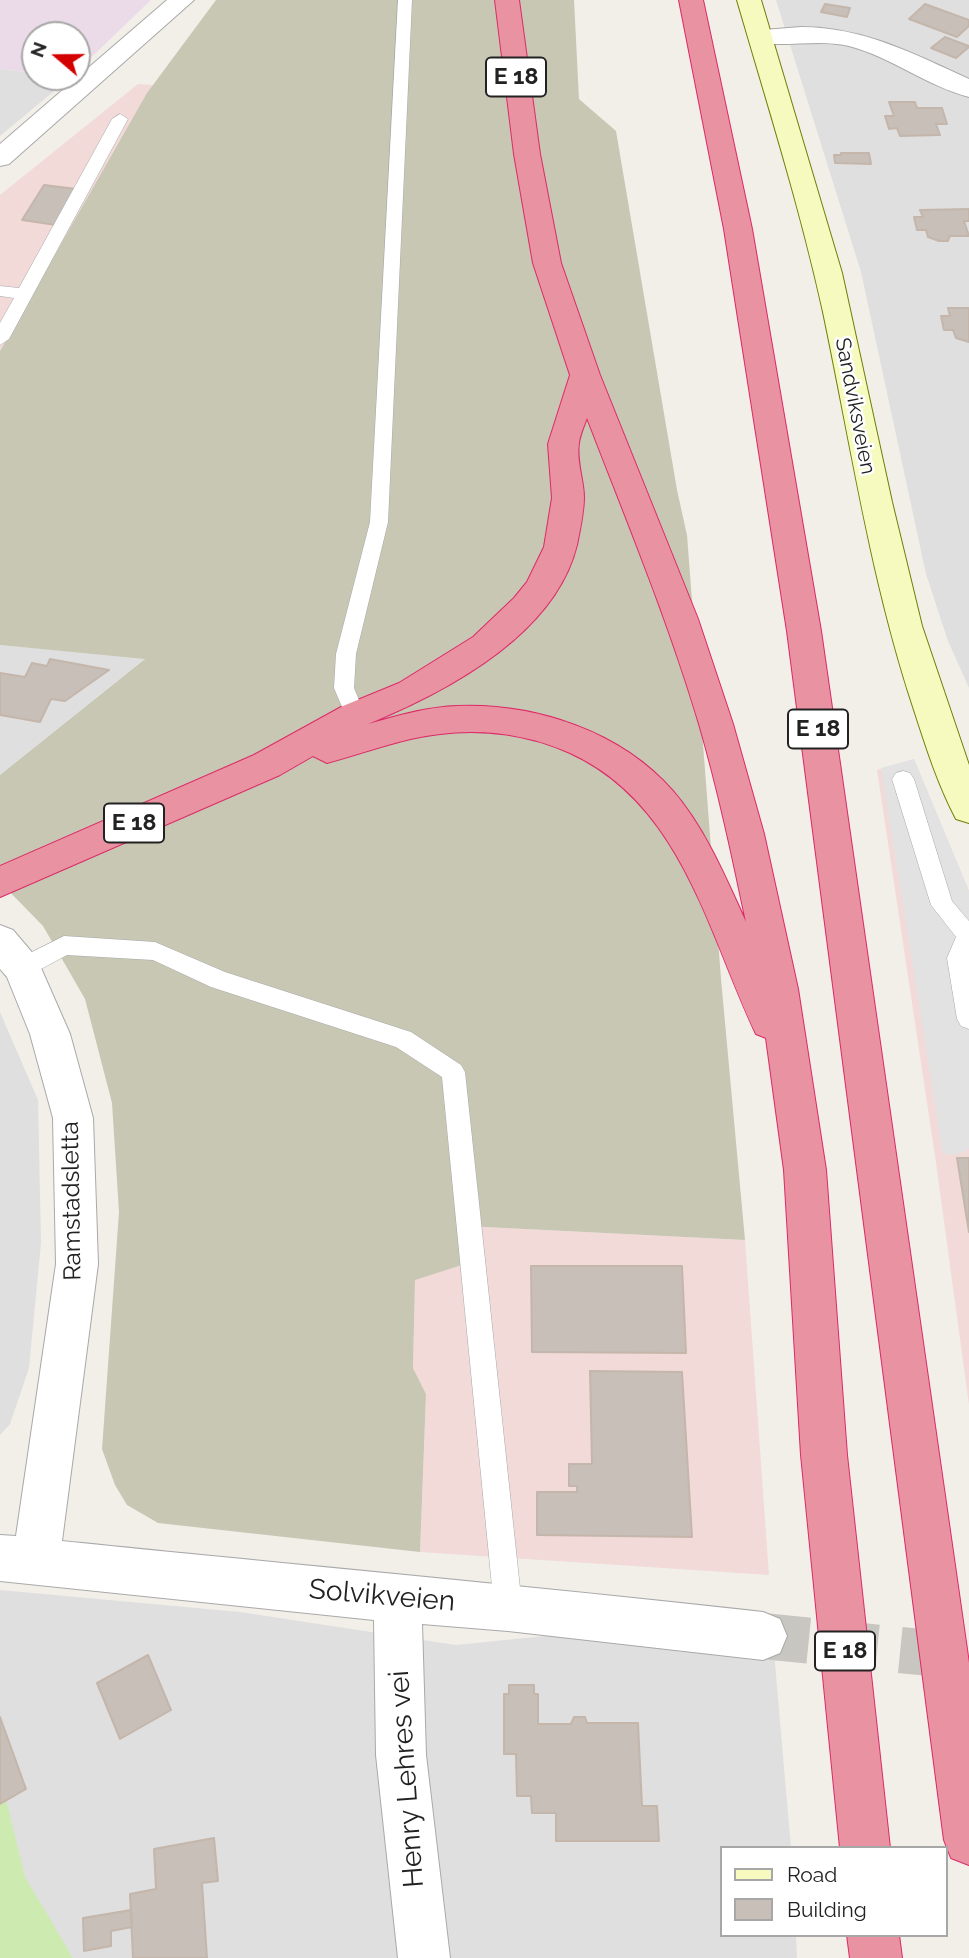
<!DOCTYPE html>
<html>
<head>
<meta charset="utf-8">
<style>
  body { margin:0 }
  #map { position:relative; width:969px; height:1958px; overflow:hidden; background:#f2efe9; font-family:Raleway,sans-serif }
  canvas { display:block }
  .legend { position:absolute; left:720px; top:1846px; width:228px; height:91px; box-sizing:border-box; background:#fff; border:2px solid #a7a7a7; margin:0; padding:9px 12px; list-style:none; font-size:21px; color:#222 }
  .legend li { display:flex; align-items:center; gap:14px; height:35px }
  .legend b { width:35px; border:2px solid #a7a7a7 }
  .north { position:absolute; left:21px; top:21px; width:70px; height:70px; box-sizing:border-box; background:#fff; border:2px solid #a7a7a7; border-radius:50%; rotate:290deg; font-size:19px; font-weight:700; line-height:28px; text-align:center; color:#222 }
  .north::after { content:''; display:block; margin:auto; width:24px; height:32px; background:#d40000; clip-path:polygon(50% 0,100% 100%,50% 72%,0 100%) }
</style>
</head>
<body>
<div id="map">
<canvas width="969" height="1958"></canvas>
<ul class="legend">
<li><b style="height:9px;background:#f7fabf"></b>Road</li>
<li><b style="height:19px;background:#c7bfb8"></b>Building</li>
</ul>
<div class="north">N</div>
</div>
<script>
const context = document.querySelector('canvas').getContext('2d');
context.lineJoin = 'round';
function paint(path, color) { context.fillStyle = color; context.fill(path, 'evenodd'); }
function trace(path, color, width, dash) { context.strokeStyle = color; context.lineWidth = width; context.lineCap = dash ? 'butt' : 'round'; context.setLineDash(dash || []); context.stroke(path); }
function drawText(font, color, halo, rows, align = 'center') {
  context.font = font + ' Raleway,sans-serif'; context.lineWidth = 5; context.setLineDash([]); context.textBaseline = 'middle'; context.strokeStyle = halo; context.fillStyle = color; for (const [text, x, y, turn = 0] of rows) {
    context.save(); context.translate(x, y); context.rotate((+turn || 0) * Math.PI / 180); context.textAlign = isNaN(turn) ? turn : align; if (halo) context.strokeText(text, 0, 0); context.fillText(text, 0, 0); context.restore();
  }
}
paint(new Path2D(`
  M776,0H969V688L948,641L926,574L861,272Z
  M0,69L35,73V77H71L0,136Z
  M0,645L146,658L0,775Z
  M0,1012L38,1100L41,1243L29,1368L10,1424L0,1435Z
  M0,1590L240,1612L456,1645L555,1635L774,1652L791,1848H722V1935H796L797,1958H0Z`), '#e0dfdf');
paint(new Path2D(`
  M138,84L153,85L0,351V195Z
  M914,759L969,891V1405L936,1163L877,770Z
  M465,1226L745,1240L769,1575L420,1552L426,1394L413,1368L415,1279L465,1264Z`), '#f2dad9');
paint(new Path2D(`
  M0,0H151L77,71V35H35V73L0,69Z`), '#ebdbe8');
paint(new Path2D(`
  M216,0H574L579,99L616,131L677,490L687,535L721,979L745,1240L465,1226V1264L415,1280L413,1368L426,1394L420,1552L158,1523L127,1505L115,1485L102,1449L119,1212L112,1103L85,999L43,926L0,882V775L145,659L0,645V351L147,93Z`), '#c7c7b4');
paint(new Path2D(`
  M0,1774L25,1877L73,1958H0Z`), '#cdebb0');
paint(new Path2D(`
  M914,759L969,891V1149L957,1155L943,1154L881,768Z`), '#e2e2e2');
const building = new Path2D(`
  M825,4L850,8L847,17L821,12Z
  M925,4L969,20V26L957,37L909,19Z
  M945,37L969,46V47L956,58L931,48Z
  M889,102H915L917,108H942L947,124H936L940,135L900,136L897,128L889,129L885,116H894Z
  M841,153H869L871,164L835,163L834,155H841Z
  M44,185L76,189L56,225L22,220Z
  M969,209V221H964L969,236H950L948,241H939L928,237L926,230H917L914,217H923L920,210Z
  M948,308H969V342L956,338L953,330H944L941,316H950Z
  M50,659L109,670L65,701L51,699L40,722L0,715V673L25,677L32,663L47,666Z
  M957,1158H969V1232Z
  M531,1266H682L686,1353L532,1352Z
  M590,1371L682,1372L692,1537L537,1535V1492H577V1486H569V1464H592Z
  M148,1655L171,1710L120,1739L97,1683Z
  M509,1685H534V1694H538V1724H571L574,1717H585L587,1723H638L642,1806H657L659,1841H556V1813H532L531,1796H517L516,1754H504V1694H509Z
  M0,1717L26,1789L0,1804Z
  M214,1838L218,1881L202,1883L207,1958H133L130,1894L156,1889L154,1849Z
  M131,1910L132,1927L111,1931V1946L84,1951L83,1918Z`);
paint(building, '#c7bfb8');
trace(building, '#c4b6ab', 2);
trace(new Path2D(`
  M763,1636L969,1657`), '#c8c6c1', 46, [46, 23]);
const lane = new Path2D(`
  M398,0H412L388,522L356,654L354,688L365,715L362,721L355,723L348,721L334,688L336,654L370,522Z
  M120,114L128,119L9,339L0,345V323L14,298L0,296V286L19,288L112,119Z
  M903,771L910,773L914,779L952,901L969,921V1029L961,1026L957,1019L947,958L956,937L931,905L892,779L896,773Z
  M64,936L155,942L225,972L411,1032L461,1065L465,1072L522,1607L518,1617L508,1621L498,1617L494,1607L442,1077L396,1047L211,987L153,960L67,955L30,975L22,978L14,975L11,968L14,961Z`);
const street = new Path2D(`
  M167,0H194L9,164L0,166V144Z
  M801,27C863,27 914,54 969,79V97C927,86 891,57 849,46C816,38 782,49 751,41L748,36L751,31Z
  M0,925L13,930L36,957L41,968L70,1034L93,1118L98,1264L62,1541C296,1565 530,1586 763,1612L780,1619L787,1636L780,1653L763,1660L508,1631L422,1624L426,1755L450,1958H398L376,1755L374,1620L0,1581V1535L16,1536L56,1264L53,1118L30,1034L7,977L0,969Z`);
const secondary = new Path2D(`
  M737,0H761L842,273L892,502L922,626L969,765V823L956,819C938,785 926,747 914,710C871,581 851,445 823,312C800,207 767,103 737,0Z`);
const highway = new Path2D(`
  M495,0H519L540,154L561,263L600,375L698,619L733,724L764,834L798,989L826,1170L847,1455L890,1848H840L801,1455L784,1170L766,1038L756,1034C708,933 682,804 570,753C530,735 484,728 440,734C402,738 365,753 327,763L313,756L280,775L0,897V866L254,755L343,706L399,683L473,637L514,598L527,582L544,547L552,498L548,444L570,375L533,263L514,154ZM587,418C626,519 668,620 699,724C718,789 732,855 746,922C726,878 705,828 673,791C621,731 535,703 457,706C426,707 397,716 368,724C446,692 555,635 577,545C580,530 584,512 584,497C584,480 576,461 579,443C580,435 584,426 587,418Z
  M679,0H703L752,229L821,631L969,1663V1865L951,1858L944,1840L787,631L724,229Z
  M847,1935H899L902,1958H850Z`);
trace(lane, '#a9a9a9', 1);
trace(street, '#a9a9a9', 2);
trace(secondary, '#707d05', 2);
trace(highway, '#dc2a67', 2);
paint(lane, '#fff');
paint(street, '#fff');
paint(secondary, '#f7fabf');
paint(highway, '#e892a2');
drawText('21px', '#222', '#fff', [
  ["Sandviksveien",855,406,79]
]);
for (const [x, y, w] of [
  [516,77,60],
  [818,729,60],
  [134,823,60],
  [845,1651,60]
]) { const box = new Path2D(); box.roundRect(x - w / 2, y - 19.5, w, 39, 5); context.fillStyle = '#fff'; context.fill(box); trace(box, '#222', 2); }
drawText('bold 23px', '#222', null, [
  ["E 18",516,77],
  ["E 18",818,729],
  ["E 18",134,823],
  ["E 18",845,1651]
]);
drawText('24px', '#222', '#fff', [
  ["Ramstadsletta",72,1201,-91]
]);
drawText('28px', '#222', '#fff', [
  ["Solvikveien",382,1596,5],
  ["Henry Lehres vei",407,1779,-94]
]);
</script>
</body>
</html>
